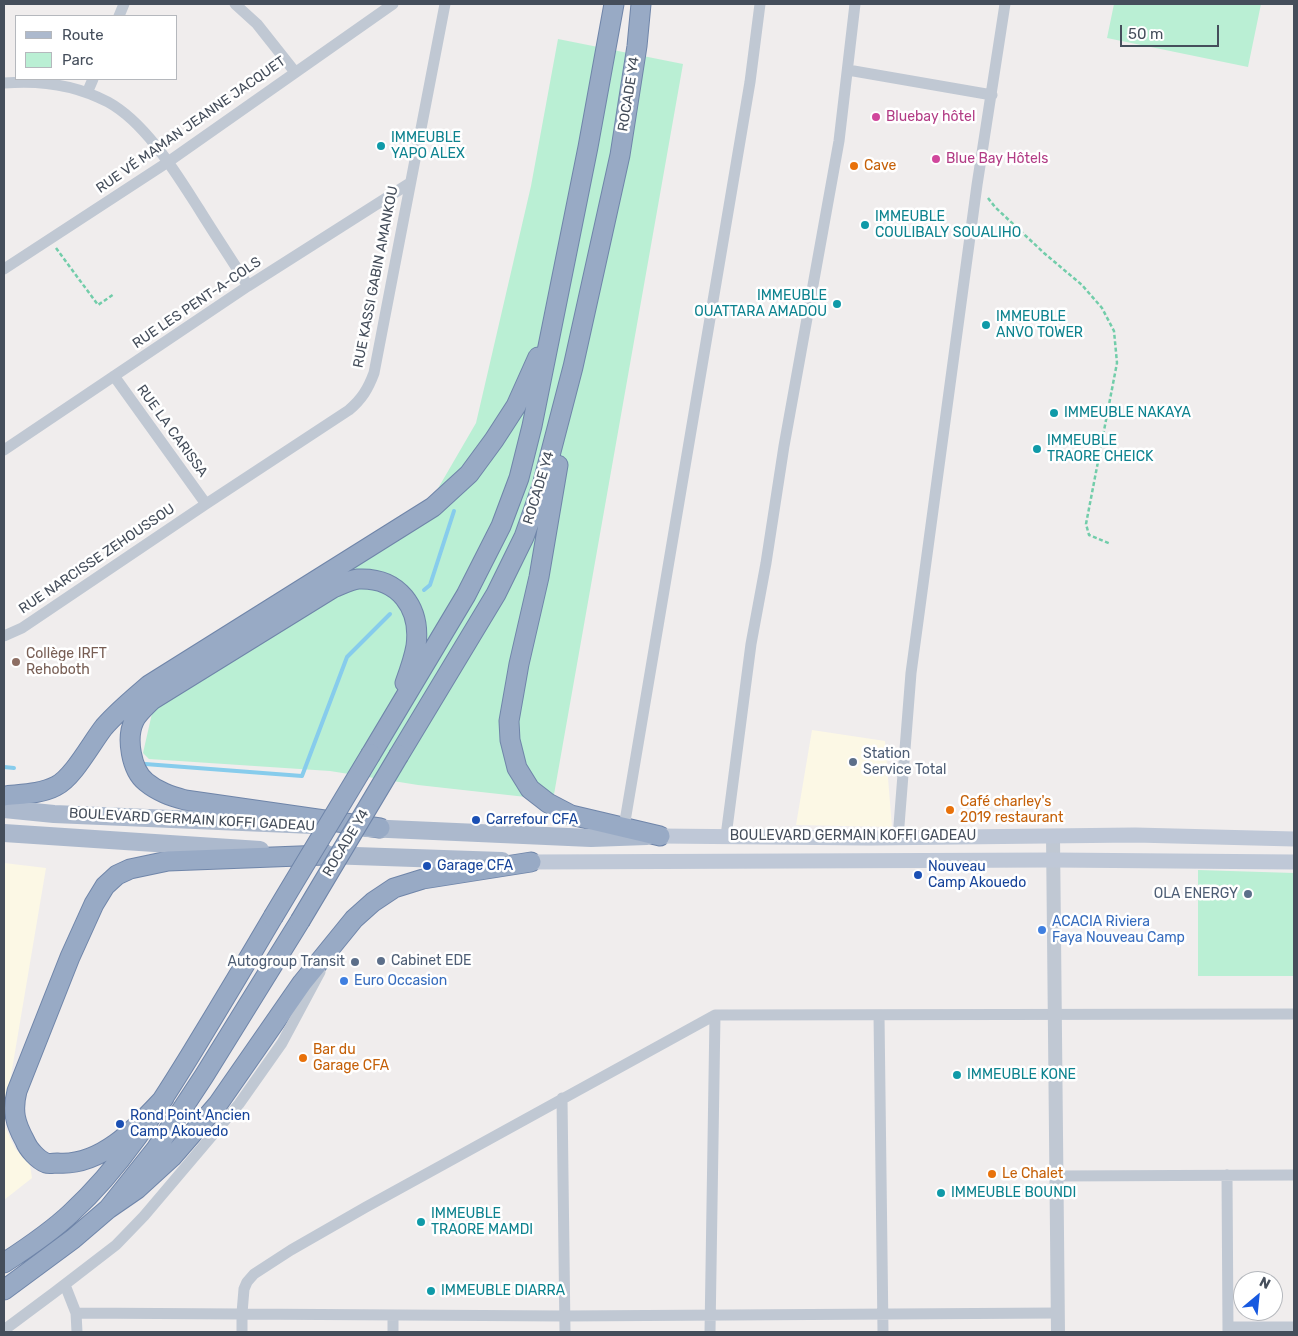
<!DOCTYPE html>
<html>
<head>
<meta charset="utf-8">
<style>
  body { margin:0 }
  #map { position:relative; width:1298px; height:1336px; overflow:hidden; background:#f0eded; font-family:Rubik,sans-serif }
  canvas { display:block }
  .frame { position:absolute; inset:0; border:5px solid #454e5b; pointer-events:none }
  .legend { position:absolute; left:15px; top:15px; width:162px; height:65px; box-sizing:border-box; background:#fff; border:1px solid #b5b8bd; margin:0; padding:6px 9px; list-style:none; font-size:15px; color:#454e5b }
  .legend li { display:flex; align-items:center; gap:10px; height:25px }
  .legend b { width:25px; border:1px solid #b5b8bd }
  .north { position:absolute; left:1233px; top:1271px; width:50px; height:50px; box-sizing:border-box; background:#fff; border:1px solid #b5b8bd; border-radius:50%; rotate:28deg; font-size:14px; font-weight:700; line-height:20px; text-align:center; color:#454e5b }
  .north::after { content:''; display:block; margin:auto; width:18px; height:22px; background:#1759e0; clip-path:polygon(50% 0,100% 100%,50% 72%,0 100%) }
  .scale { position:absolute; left:1120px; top:25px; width:99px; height:22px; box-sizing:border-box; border:2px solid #454e5b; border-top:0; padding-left:6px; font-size:15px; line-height:18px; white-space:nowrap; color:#454e5b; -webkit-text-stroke:4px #fff; paint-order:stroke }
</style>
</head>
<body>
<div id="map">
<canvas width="1298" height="1336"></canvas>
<div class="frame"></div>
<ul class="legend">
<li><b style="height:6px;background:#acb9cd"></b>Route</li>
<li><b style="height:14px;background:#baefd4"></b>Parc</li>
</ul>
<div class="north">N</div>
<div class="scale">50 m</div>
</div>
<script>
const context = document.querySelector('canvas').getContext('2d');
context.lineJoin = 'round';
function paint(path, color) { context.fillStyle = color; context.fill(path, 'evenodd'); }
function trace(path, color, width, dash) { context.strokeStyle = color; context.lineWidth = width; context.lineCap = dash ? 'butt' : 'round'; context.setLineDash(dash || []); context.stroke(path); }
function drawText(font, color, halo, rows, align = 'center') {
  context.font = font + ' Rubik,sans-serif'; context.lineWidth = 5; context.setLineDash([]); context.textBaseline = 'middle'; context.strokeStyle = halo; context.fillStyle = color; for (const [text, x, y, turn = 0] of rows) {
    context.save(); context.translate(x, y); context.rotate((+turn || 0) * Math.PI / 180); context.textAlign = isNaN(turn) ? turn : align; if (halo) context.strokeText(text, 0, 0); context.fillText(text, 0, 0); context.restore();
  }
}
paint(new Path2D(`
  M812,730L885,741L892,827L796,825Z
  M4,863L46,868L4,1117Z
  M4,1125L15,1148L30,1165L32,1178L4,1200Z`), '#fcf8e5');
paint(new Path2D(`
  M1114,4H1261L1248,67L1107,38Z
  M558,39L683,64L553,800L418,785L330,771L149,759L143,753L158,687L415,528L476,423L531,186Z
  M1198,870L1294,873V976H1198Z`), '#baefd4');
trace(new Path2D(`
  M424,590L430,585L454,511
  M145,764L302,776L347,657L390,614
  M4,767L14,768`), '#87ccec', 4);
const trunk = new Path2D(`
  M558,465L539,577L519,664L509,721L510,740L517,768L530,789L548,803L571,815L660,836
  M371,754L466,595L501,526L519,478L532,426L588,147L614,4
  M399,755L496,594L524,537L542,486L573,367L620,155L637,46L641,4
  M4,796C21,794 41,794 56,786C73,778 92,742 104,727C118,711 134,698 149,685L433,507L469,474L494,440L516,406L538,357
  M380,828L185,800C171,796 158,792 146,782C131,770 126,738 134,721C137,714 146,706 152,700L333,588C341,585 350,580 358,579C399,577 421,608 416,646C414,658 409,672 405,683
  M164,1098C137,1127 101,1167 57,1163C54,1163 49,1164 46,1163C38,1160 28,1149 25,1141C15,1123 12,1111 17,1091L70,957L94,904L105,886L117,875L130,869L168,861L325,855
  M108,1209L137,1189L172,1157L218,1104L302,983L354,919L373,902L394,888L423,879L531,862
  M4,1263C27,1248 51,1232 71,1213C121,1167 156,1111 191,1054C219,1008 246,963 273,917
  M4,1290L73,1239L108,1209L156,1149L204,1076L300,921`);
trace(trunk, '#6f85a9', 21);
trace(new Path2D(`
  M988,198L995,207L1044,253L1082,285L1102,308L1114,331L1117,363L1086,524L1089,535L1111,544
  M56,248L98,305L114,294`), '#72cdaa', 2.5, [4, 2.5]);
trace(new Path2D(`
  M235,4L257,24L295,72
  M119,16L124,4
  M848,70L992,95
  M4,83C39,80 76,85 108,102C146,123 176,173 199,209C215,235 232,260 248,286
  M87,93L93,79
  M4,269L168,162L393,4
  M114,376L206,504
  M4,450L248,286L410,183
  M4,636L22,628L206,504L349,410C362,399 368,389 374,373L445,4
  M623,833L750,82L760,4
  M726,836L751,644L766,563L784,446L839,141L855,4
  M898,838L911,673L977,185L1005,4
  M879,1015L883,1332
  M562,1098L565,1332
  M1227,1175L1228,1332
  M1056,1176L1294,1175
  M65,1285L76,1313L77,1332
  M76,1313L564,1316L1057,1313
  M393,1315V1332
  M1228,1327H1294
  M4,1330L55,1292L116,1245L144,1216L239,1104L282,1043L320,972
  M242,1332V1313L244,1289L247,1282L254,1274L291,1250L366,1207L715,1015L1294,1014
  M710,1332L715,1015`), '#c0c8d3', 11);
trace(new Path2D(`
  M1053,836L1058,1332`), '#c0c8d3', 14);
trace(new Path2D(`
  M660,836L870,838L1135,835L1294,839
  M531,862L1053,860L1294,862`), '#bfc8d7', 15);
trace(new Path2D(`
  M4,809L54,814L313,825
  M366,828L591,838L647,836
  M4,833L260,850
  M326,855L502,861`), '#acb9cd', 18);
trace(trunk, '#98aac5', 19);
const trunkBridge = new Path2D(`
  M273,917L371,754
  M300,921L399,755`);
trace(trunkBridge, '#6f85a9', 21, []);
trace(trunkBridge, '#98aac5', 19);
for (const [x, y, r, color] of [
  [876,117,5,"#d1479c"],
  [381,146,5,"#0f9aa8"],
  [936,159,5,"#d1479c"],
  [854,166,5,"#e8710a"],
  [865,225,5,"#0f9aa8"],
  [837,304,5,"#0f9aa8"],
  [986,325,5,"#0f9aa8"],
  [1054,413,5,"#0f9aa8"],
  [1037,449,5,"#0f9aa8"],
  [16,662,5,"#8d6e63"],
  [853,762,5,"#5c6f8a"],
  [950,810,5,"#e8710a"],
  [476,820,5,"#1a4fb4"],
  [427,866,5,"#1a4fb4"],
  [918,875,5,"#1a4fb4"],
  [1248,894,5,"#5c6f8a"],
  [1042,930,5,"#3f7fe0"],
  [381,961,5,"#5c6f8a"],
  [355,962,5,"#5c6f8a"],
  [344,981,5,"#3f7fe0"],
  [303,1058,5,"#e8710a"],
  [957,1075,5,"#0f9aa8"],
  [120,1124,5,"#1a4fb4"],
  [992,1174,5,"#e8710a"],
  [941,1193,5,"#0f9aa8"],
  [421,1222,5,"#0f9aa8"],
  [431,1291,5,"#0f9aa8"]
]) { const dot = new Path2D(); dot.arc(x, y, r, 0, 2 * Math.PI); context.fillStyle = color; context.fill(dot); trace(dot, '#fff', 2); }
drawText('14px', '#454e5b', '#fff', [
  ["ROCADE Y4",629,94,-81],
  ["RUE VÉ MAMAN JEANNE JACQUET",191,125,-35],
  ["RUE KASSI GABIN AMANKOU",376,277,-79],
  ["RUE LES PENT-A-COLS",197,303,-34],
  ["RUE LA CARISSA",172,431,54],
  ["ROCADE Y4",539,488,-73],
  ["RUE NARCISSE ZEHOUSSOU",97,559,-34],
  ["BOULEVARD GERMAIN KOFFI GADEAU",192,820,3],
  ["BOULEVARD GERMAIN KOFFI GADEAU",853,836],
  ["ROCADE Y4",346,843,-59]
]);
drawText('14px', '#b23c85', '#fff', [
  ["Bluebay hôtel",886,117],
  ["Blue Bay Hôtels",946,159]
], 'left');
drawText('14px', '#0d838f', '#fff', [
  ["IMMEUBLE",391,138],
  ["YAPO ALEX",391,154],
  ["IMMEUBLE",875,217],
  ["COULIBALY SOUALIHO",875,233],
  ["IMMEUBLE",827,296,"right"],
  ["OUATTARA AMADOU",827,312,"right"],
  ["IMMEUBLE",996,317],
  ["ANVO TOWER",996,333],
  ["IMMEUBLE NAKAYA",1064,413],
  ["IMMEUBLE",1047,441],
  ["TRAORE CHEICK",1047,457],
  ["IMMEUBLE KONE",967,1075],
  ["IMMEUBLE BOUNDI",951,1193],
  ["IMMEUBLE",431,1214],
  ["TRAORE MAMDI",431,1230],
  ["IMMEUBLE DIARRA",441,1291]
], 'left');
drawText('14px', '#c56008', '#fff', [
  ["Cave",864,166],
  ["Café charley's",960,802],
  ["2019 restaurant",960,818],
  ["Bar du",313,1050],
  ["Garage CFA",313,1066],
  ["Le Chalet",1002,1174]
], 'left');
drawText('14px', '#785e54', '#fff', [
  ["Collège IRFT",26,654],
  ["Rehoboth",26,670]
], 'left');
drawText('14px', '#4e5e75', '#fff', [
  ["Station",863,754],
  ["Service Total",863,770],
  ["OLA ENERGY",1238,894,"right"],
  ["Cabinet EDE",391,961],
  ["Autogroup Transit",345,962,"right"]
], 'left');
drawText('14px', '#164399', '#fff', [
  ["Carrefour CFA",486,820],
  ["Garage CFA",437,866],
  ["Nouveau",928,867],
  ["Camp Akouedo",928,883],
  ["Rond Point Ancien",130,1116],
  ["Camp Akouedo",130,1132]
], 'left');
drawText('14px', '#366cbe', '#fff', [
  ["ACACIA Riviera",1052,922],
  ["Faya Nouveau Camp",1052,938],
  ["Euro Occasion",354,981]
], 'left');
</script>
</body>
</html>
